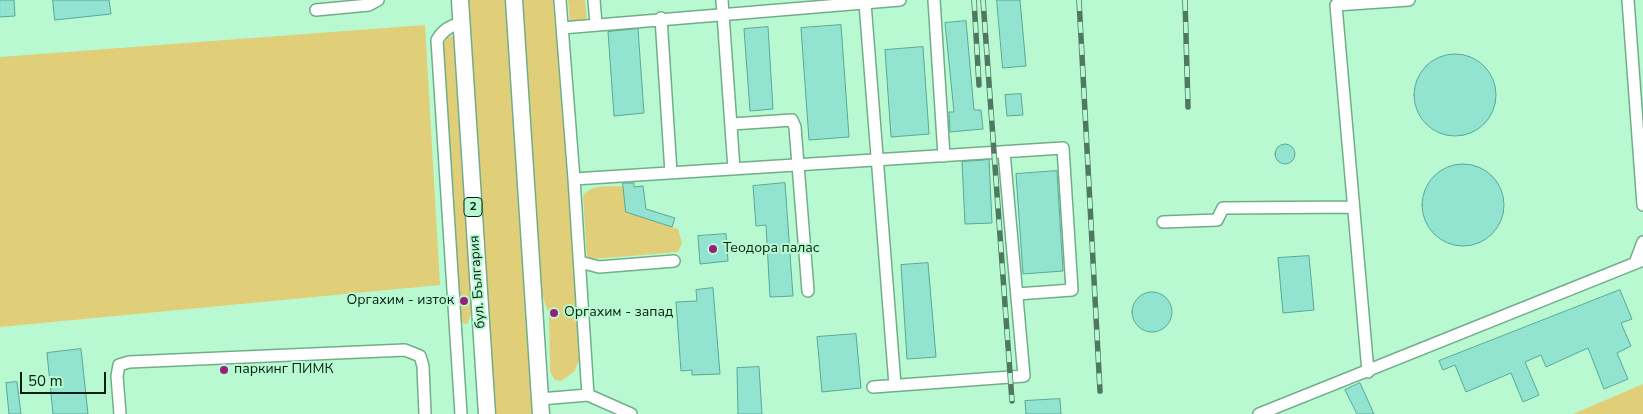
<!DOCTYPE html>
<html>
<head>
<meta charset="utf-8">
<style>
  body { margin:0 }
  #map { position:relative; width:1643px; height:414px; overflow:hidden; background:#b8f9d2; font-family:"Nunito Sans",sans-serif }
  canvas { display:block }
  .scale { position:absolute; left:20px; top:372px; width:86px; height:22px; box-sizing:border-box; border:2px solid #072114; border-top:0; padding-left:6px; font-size:15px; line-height:18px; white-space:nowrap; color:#072114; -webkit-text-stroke:4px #b8f9d2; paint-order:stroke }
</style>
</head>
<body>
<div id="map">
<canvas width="1643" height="414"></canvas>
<div class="scale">50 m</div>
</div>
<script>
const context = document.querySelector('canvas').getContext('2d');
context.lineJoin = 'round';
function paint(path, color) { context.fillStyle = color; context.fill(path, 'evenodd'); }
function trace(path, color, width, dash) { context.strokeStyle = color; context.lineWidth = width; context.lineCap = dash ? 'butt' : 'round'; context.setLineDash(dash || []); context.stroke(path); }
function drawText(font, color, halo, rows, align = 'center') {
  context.font = font + ' "Nunito Sans",sans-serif'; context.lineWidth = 4; context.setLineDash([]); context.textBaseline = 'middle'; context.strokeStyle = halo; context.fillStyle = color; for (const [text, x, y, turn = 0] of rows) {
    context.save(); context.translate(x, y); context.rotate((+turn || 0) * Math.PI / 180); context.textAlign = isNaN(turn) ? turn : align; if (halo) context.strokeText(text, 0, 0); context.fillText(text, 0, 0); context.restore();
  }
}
paint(new Path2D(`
  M465,0H506L534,414H493Z
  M521,0H553L568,173L579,361L574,372L561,381L555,380L550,371L549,314L538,283Z
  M568,0H585L587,20L570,22Z
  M425,25L440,285L0,327V57Z
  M455,35L473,310L467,324L462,323L456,307L441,48L447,38Z
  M624,186L626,212L678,229L682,243L678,252L593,259L587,258L583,196C592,183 609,187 624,186Z
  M1643,384V414H1573Z`), '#e0cf78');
const building = new Path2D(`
  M0,0H14L15,16L0,17Z
  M53,0H109L111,14L55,20Z
  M997,0H1020L1026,66L1003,68Z
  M966,21L974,110H981L983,129L950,132L949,112H954L945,23Z
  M841,25L849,137L809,140L801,28Z
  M768,27L773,109L750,111L744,29Z
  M638,29L644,113L614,116L608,32Z
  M923,47L929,134L891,137L885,50Z
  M1414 95a41 41 0 1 1 82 0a41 41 0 1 1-82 0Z
  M1021,94L1023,115L1007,116L1005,95Z
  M1275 154a10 10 0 1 1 20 0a10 10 0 1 1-20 0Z
  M989,160L992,223L965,224L962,162Z
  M1422 205a41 41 0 1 1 82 0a41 41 0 1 1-82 0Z
  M1057,171L1063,271L1023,274L1016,174Z
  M623,183H634V187L643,186L646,209L675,218L672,227L626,212Z
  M785,183L793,296L770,297L766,225L756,226L753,186Z
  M726,234L728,261L700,264L698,236Z
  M1309,256L1314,310L1283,313L1278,258Z
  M928,263L936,357L907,359L901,265Z
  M713,288L720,374L692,375V370L681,371L676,302L697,301L696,290Z
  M1620,290L1632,319L1621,323L1631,346L1617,353L1628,379L1604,389L1588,348L1546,367L1541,355L1525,362L1539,395L1523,402L1511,373L1466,392L1455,365L1443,370L1439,361Z
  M1132 312a20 20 0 1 1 40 0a20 20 0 1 1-40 0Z
  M856,334L861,388L822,392L817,337Z
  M81,349L88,414H53L47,353Z
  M759,367L762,414H738L737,368Z
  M17,382L21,414H9L6,383Z
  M1360,383L1374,414H1357L1345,390Z
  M1060,399L1061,414H1026L1025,401Z`);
paint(building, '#92e3d0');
trace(building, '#58a897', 1);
const minor = new Path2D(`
  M560,0L574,179L588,395
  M594,0L596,24
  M722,0L734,169
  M934,0L944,156
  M1628,0L1643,205
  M865,3L895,385
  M316,10L369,5L378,0
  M661,18L671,173
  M562,28L900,0
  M732,124L792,120L795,127L808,291
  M574,179L1063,148L1072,290L1017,294
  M1163,222L1217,220L1223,208L1352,207
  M580,262L599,267L674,261
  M1635,263L1643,242
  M1368,372L1336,5L1409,0
  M873,387L1024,376L1004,152
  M540,399L588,395L631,414
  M120,414L117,376L119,365L129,362L405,350L420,356L423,366L425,414
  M461,414L437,40C443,30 450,26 461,23
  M1259,414L1643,260`);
const highway = new Path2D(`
  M460,0L487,414
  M514,0L541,414`);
trace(minor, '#70ae8a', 14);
trace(highway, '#70ae8a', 19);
trace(minor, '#fff', 11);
trace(highway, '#fff', 16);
const rail = new Path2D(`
  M974,0L979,85
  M983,0L1012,401
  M1079,0L1100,391
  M1185,0L1188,107`);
trace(rail, '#4e7861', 5.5);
trace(rail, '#b8f9d2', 4, [11]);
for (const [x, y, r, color] of [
  [713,249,5,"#96207d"],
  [464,301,5,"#96207d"],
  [554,313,5,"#96207d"],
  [224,370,5,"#96207d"]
]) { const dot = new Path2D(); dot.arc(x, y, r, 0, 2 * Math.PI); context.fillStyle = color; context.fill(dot); trace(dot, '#b8f9d2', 2); }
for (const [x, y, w] of [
  [473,207,18]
]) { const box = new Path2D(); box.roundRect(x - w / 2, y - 9.5, w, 19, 4); context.fillStyle = '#b8f9d2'; context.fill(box); trace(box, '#072114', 1); }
drawText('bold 12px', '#072114', null, [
  ["2",473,207]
]);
drawText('14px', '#072114', '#b8f9d2', [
  ["Теодора палас",723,249],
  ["Оргахим - изток",454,301,"right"],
  ["Оргахим - запад",564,313],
  ["паркинг ПИМК",234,370]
], 'left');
drawText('14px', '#072114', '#b8f9d2', [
  ["бул. България",478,282,-94]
]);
</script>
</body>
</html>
